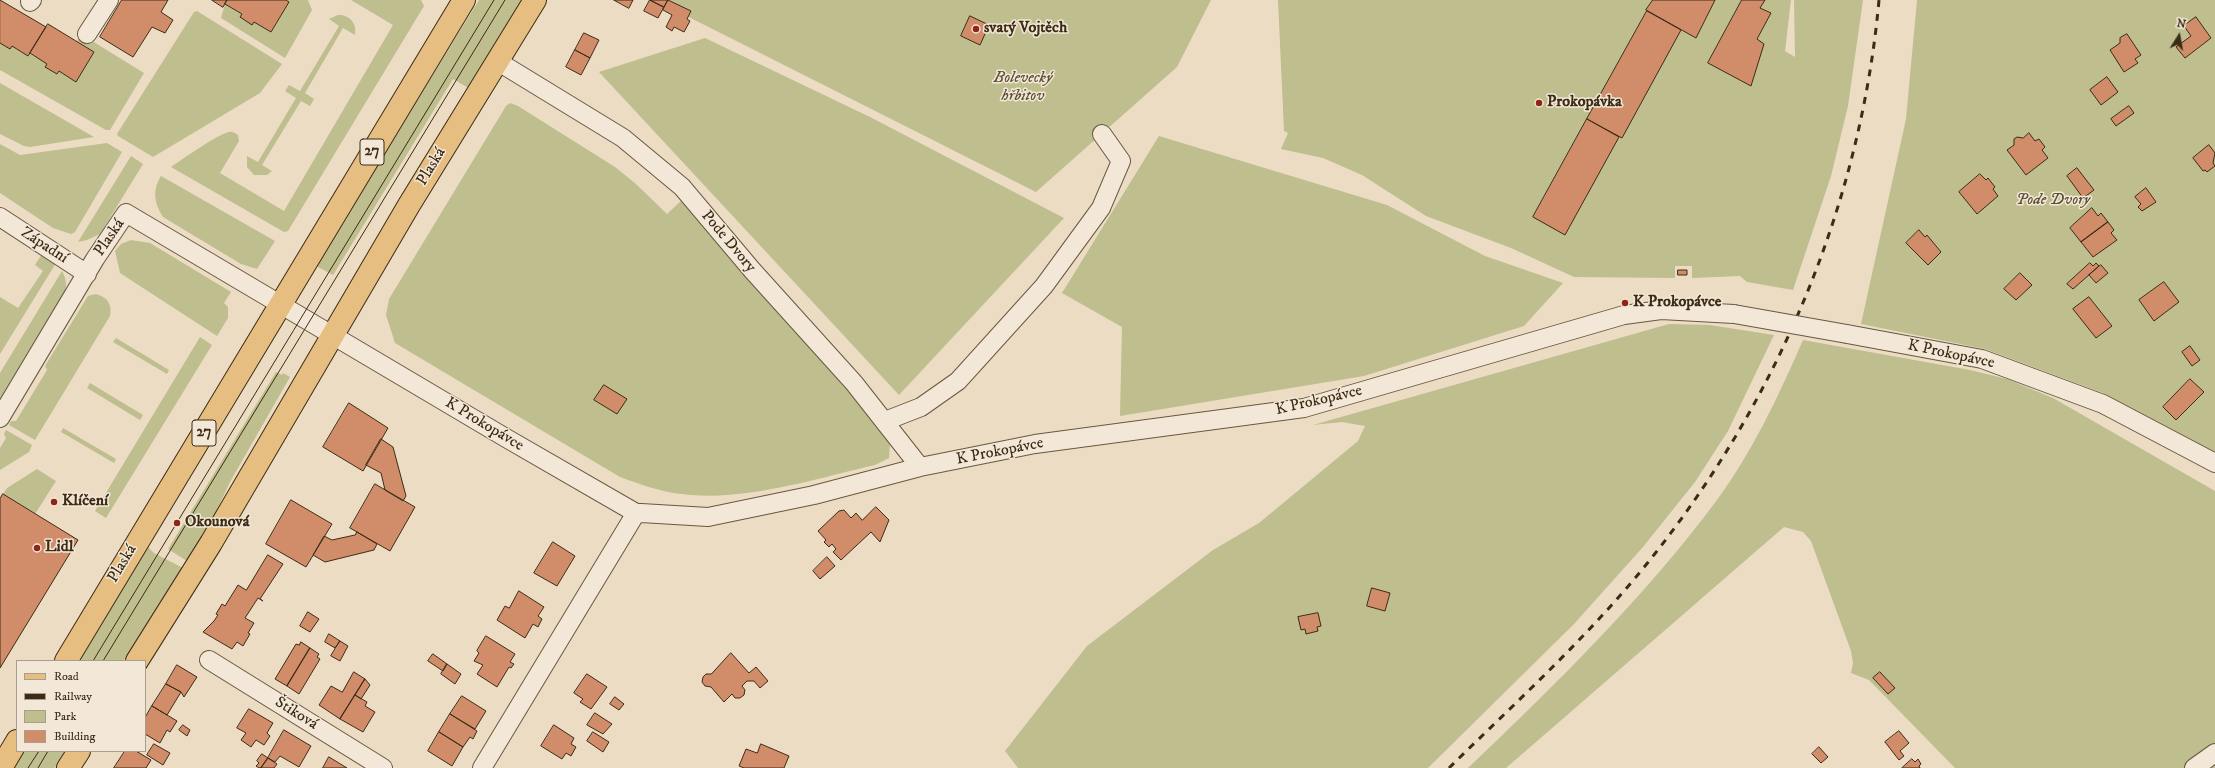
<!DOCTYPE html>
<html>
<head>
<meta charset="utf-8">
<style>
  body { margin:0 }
  #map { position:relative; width:2215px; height:768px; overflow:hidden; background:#ecdcc3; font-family:"IM FELL DW Pica",serif }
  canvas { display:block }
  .legend { position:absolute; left:16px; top:660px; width:130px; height:92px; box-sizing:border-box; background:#f3e8d8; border:1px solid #aa9d8a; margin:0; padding:5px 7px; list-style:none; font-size:12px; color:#3c2c16 }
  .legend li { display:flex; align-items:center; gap:8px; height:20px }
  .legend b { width:20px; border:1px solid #aa9d8a }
  .north { position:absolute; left:2159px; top:16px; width:40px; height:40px; -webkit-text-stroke:3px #f3e8d8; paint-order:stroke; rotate:11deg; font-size:11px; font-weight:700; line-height:16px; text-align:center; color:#3c2c16 }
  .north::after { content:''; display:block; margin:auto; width:14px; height:18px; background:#3c2c16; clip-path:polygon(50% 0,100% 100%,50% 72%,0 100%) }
</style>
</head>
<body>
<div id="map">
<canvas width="2215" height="768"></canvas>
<ul class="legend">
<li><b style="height:5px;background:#e6be82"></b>Road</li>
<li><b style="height:5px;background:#3c2c16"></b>Railway</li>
<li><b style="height:11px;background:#bebe8f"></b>Park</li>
<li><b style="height:11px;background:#d18c6a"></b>Building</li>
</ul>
<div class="north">N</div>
</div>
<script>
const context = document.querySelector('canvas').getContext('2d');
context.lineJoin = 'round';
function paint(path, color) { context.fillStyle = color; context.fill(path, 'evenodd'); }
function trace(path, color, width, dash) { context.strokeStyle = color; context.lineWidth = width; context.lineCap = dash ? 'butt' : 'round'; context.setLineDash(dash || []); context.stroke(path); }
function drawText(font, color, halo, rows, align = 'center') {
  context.font = font + ' "IM FELL DW Pica",serif'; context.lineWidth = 3; context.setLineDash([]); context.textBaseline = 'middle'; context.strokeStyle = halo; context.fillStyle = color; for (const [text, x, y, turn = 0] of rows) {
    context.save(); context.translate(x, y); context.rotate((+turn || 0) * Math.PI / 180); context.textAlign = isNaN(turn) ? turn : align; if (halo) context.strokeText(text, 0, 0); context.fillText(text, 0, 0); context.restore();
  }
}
paint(new Path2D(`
  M286,0H308L312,10L285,58L221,18L225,4L271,32L289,2Z
  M351,0H421L424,6L288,231L284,232L171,167C183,159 216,135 229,132C232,131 235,133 238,135L239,141L220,173L284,211L393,25Z
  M479,0H523L470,89L453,79L333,275L316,266Z
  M655,0H1211L1177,67L1036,192Z
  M1278,0H1791L1785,51L1795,57L1794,0H1863L1848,106L1831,176L1793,290L1747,282L1740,276L1692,278V266H1675V278L1574,277L1511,248L1426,216L1362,175L1323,158L1281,149L1288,133L1284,131Z
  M1917,0H2215V454L2103,393L1985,349L1861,324L1906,119Z
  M197,11L282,64L260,93L153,157L118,136L117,134L194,12Z
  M338,15C350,15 357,23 355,35L343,28L305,93L314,99L310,106L301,101L262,165L272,171L267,175H254L247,167V156L258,162L296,98L285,91L289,85L300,91L339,26L329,19Z
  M81,36H84L144,73L110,130H106L0,70V43L12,46L28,56L30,53L47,64L46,67L57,74L59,71L76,82L94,52L77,41Z
  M705,38L870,117L1064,218L899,395L599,72Z
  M0,83L94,137L30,147L24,146L0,134Z
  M510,103L518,106L615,167L636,184L667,214L682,200L879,424L890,442L889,458L875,465C814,479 744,502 682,494C660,492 640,484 620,477L395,343L386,315L389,299L506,106Z
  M1159,136L1387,205L1485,256L1563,283L1524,326L1364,376L1120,416L1122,327L1062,293Z
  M107,143L122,152L75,232L71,234L53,228L0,193V144L20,155Z
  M131,156L143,164L100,234L87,240L78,242Z
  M161,176L275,241L257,269L241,264L163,217C154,203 152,190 161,176Z
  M131,240L150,243L231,292L224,303L228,307V318L217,336L120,273L115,251L121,244Z
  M42,254L56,263L0,354V297L18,308L43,271L35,265Z
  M62,271C67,280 67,286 64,296L0,402V373Z
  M96,294C108,298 112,303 110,316L35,440L9,425L11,421H16L47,370L45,366L88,296Z
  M1669,324L1710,325L1774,335L1728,431L1695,482L1643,547L1574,624L1428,768H1018L1005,751L1087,646L1213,550L1259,523L1358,441L1365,426L1342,422L1313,425Z
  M200,337L212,345L106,518L95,511Z
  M116,338L169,370L167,374L113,342Z
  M1803,340L1970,370L2007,379L2053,398L2215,491V768H1955L1869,680L1851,673L1853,663L1851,651L1811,541L1803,532L1784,527L1506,768H1468C1556,684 1644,598 1717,500C1753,451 1779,395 1803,340Z
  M276,372L282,375L283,373L290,377L230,482L213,518L187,561L168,549Z
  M90,383L143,415L140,420L87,388Z
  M63,428L116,459L114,463L61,432Z
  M6,430L32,445L29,452L0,470V448L6,438L4,434Z
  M37,469L56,481L35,514L3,494L7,488Z
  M147,546L154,553L183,568L123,661H76Z
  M21,751H66L55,768H11Z`), '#bebe8f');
const building = new Path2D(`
  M0,0L46,27L28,56L12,46L10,49L0,43Z
  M122,0H168L161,12L173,20L165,33L152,27L133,57L100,37Z
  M212,0H227L223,7Z
  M227,0H286L289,2L271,32L254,22L252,25L240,17L242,14L225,4Z
  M614,0H633L629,8Z
  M650,0L664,7L658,18L644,11Z
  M650,0H668L664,7Z
  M668,0L691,11L687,19L690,21L684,32L674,27L672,31L666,27L672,15L663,10Z
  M1653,0H1715L1696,38L1646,10Z
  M1742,0H1765L1760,8L1771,13L1757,39L1764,44L1751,86L1708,63Z
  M1647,11L1681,30L1622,138L1587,119Z
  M970,16L989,25L980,45L961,36Z
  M2196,17L2211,38L2185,58L2176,47L2191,36L2184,26Z
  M48,24L94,52L76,82L59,71L57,74L45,67L47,64L30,53Z
  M584,33L599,40L590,58L575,50Z
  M2127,34L2141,55L2135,59L2138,63L2124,72L2110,50L2120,43V38Z
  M575,50L590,58L581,75L566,67Z
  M2107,77L2118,92L2101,105L2090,90Z
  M2129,106L2134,113L2116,126L2111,119Z
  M1587,119L1619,137L1565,235L1533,217Z
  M2029,133L2035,141L2039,139L2045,147L2042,150L2048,158L2026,175L2007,150L2014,145V139L2017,137L2023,138Z
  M2209,145L2215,153L2213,163L2215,166L2207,172L2205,170L2203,171L2193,158Z
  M2077,168L2094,190L2083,198L2067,176Z
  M1980,174L1986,180L1988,178L1995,187L1993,189L1998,196L1977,214L1959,192Z
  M2146,188L2156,202L2142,211L2138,207L2141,204L2135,197Z
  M2092,208L2098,216L2101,213L2108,222L2081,242L2070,228Z
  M2108,222L2114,230L2111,233L2117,240L2093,257L2081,242Z
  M1919,230L1925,237L1927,235L1941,252L1928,265L1906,243Z
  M2090,263L2093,266L2096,263L2099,266L2073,289L2067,284Z
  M2101,265L2108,273L2096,283L2089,275Z
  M1678,270H1687V275H1678Z
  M2020,273L2032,285L2016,300L2004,289Z
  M2164,282L2179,302L2154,321L2139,300Z
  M2089,297L2112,326L2096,338L2073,309Z
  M2190,346L2200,360L2192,366L2182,352Z
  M2190,379L2204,392L2176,420L2163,407Z
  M604,385L627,399L617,414L594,400Z
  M349,403L388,428L363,471L323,447Z
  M381,439L393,447L406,496L403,501L385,490L381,473L366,465Z
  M375,484L415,507L390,551L350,528Z
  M3,494L78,540L0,668V499Z
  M291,500L332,524L306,567L266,544Z
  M876,507L889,520L880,542L871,532L841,560L833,552L836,549L832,544L829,547L824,542L826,540L818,531L839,511L844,510L851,518L856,513L862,520Z
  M357,532L377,544L374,550L325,562L313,555L324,536L332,540L355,535Z
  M553,542L575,556L557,586L534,573Z
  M268,555L283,564L260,599L263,601L258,598L245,618L254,623L248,633L250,634L243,646L237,642L232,649L203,632L214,621L218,615L216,614L222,604L225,606L238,585L246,590Z
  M827,557L835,566L820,579L813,571Z
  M1372,588L1390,593L1385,611L1367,606Z
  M519,591L544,607L538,616L542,619L538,627L533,624L525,638L497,620L505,606L509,608Z
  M308,612L319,619L310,632L300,626Z
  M1318,613L1321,626L1317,627L1318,631L1306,634L1305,629L1301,630L1298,617Z
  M329,634L340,641L335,648L325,642Z
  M486,636L515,654L510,662L514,664L511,668L509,667L497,687L477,674L483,665L474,661L479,653L477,651Z
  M340,641L348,646L340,661L331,656Z
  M301,642L310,648L287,686L275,679L296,644L299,645Z
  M310,648L319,654L317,657L320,659L299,694L287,686Z
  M731,653L749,673L756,667L768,681L760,688L754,681H747L742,686L745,690L744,695L740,698H735L732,694L724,702L711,687L705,686L702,682L703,677L706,674H711Z
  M433,654L447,664L443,671L428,661Z
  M447,664L461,674L455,684L441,674Z
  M177,665L197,677L184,697L181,692L166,684Z
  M354,672L365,679L340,719L319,705L331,686L342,692Z
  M1880,672L1895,688L1888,694L1873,678Z
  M587,674L607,687L591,709L580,702L583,699L574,693Z
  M365,679L370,685L361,699L355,695Z
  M166,684L181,692L167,715L152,706Z
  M355,695L367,702L365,706L375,712L363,732L340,719Z
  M462,696L486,711L475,729L450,714Z
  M615,697L624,704L619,710L610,704Z
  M152,706L177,721L170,732L167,730L160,743L145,734V718Z
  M249,709L273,723L267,733L270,736L264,745L256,740L251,747L241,740L246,733L237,728Z
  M595,713L612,724L603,734L587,725Z
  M450,714L477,731L473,739L470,737L463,747L439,732Z
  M183,725L190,730L187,736L179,730Z
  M554,725L574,738L571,744L576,747L571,756L566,753L562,759L541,746Z
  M284,730L311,746L299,767L280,756L275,762L268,758Z
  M1899,731L1909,743L1900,751L1904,756L1899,760L1885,742Z
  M439,732L463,747L452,766L428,751Z
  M593,732L609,742L603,752L587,741Z
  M154,744L170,753L163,765L147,755Z
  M761,744L789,756L784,768H744L739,766L746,749L757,753Z
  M1819,747L1828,757L1821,763L1812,754Z
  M125,751H136L151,760L146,768H114Z
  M262,754L268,758L261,768H259L256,766L259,763L257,761Z
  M329,757L347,768H323Z
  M268,758L277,764L274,768H261Z
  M1912,759L1915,762L1918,759L1921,764L1919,766L1920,768H1902Z`);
paint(building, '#d18c6a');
trace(building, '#3c2c16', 1);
const minor = new Path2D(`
  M30,2L32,0
  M87,34L109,0
  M497,61L623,138L682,187L752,270L854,383L920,467
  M0,217L87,274
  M1847,334L1982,359L2103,404L2215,463
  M0,418L95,259L126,213L506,438L636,513H641L708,517L814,495L920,467L1035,444L1304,408L1624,315L1661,310L1734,314
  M885,421L921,407L958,381L1044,286L1101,208L1121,161L1102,134
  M209,660L383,768
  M482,768L636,513
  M2194,768L2215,753`);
const primary = new Path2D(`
  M66,661L464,0
  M137,661L211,543L409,205L535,0
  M1,768L17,741
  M68,768L79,751`);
trace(minor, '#685841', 20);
trace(primary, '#3c2c16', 24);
trace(minor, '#f3e8d8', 18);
trace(primary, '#e6be82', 22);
trace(new Path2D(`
  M93,661L494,0
  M103,661L505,0
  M28,768L39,751
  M38,768L48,751`), '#3c2c16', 1);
trace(new Path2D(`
  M1449,768C1512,706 1579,645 1636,577C1772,414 1860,211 1879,0`), '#3c2c16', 3, [7, 7]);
const minorBridge = new Path2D(`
  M1734,314L1847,334`);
trace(minorBridge, '#685841', 20, []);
trace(minorBridge, '#f3e8d8', 18);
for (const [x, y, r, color] of [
  [976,29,4,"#8f2418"],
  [1539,103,4,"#8f2418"],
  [1625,303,4,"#8f2418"],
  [54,502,4,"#8f2418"],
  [177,523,4,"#8f2418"],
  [37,548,4,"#8f2418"]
]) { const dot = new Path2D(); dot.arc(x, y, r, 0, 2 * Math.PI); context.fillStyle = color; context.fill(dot); trace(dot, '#f3e8d8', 1.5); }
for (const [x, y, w] of [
  [372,152,24],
  [204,433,24]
]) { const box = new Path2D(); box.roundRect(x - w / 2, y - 13, w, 26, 3); context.fillStyle = '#f3e8d8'; context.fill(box); trace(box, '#3c2c16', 1); }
drawText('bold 15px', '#3c2c16', null, [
  ["27",372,152],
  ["27",204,433]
]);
drawText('bold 16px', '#3c2c16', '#f3e8d8', [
  ["svatý Vojtěch",984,29],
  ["Prokopávka",1547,103],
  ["K Prokopávce",1633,303],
  ["Klíčení",62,502],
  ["Okounová",185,523],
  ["Lidl",45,548]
], 'left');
drawText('italic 16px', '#5c5034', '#f3e8d8', [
  ["Bolevecký",1023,79],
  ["hřbitov",1023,97],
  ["Pode Dvory",2053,201]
]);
drawText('16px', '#3c2c16', '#f3e8d8', [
  ["Plaská",432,167,-59],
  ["Plaská",110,238,-56],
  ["Pode Dvory",728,242,50],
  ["Západní",44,246,33],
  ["K Prokopávce",1951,355,12],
  ["K Prokopávce",1319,401,-13],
  ["K Prokopávce",484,425,31],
  ["K Prokopávce",1000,452,-11],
  ["Plaská",123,564,-59],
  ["Štiková",296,714,32]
]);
</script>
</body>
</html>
